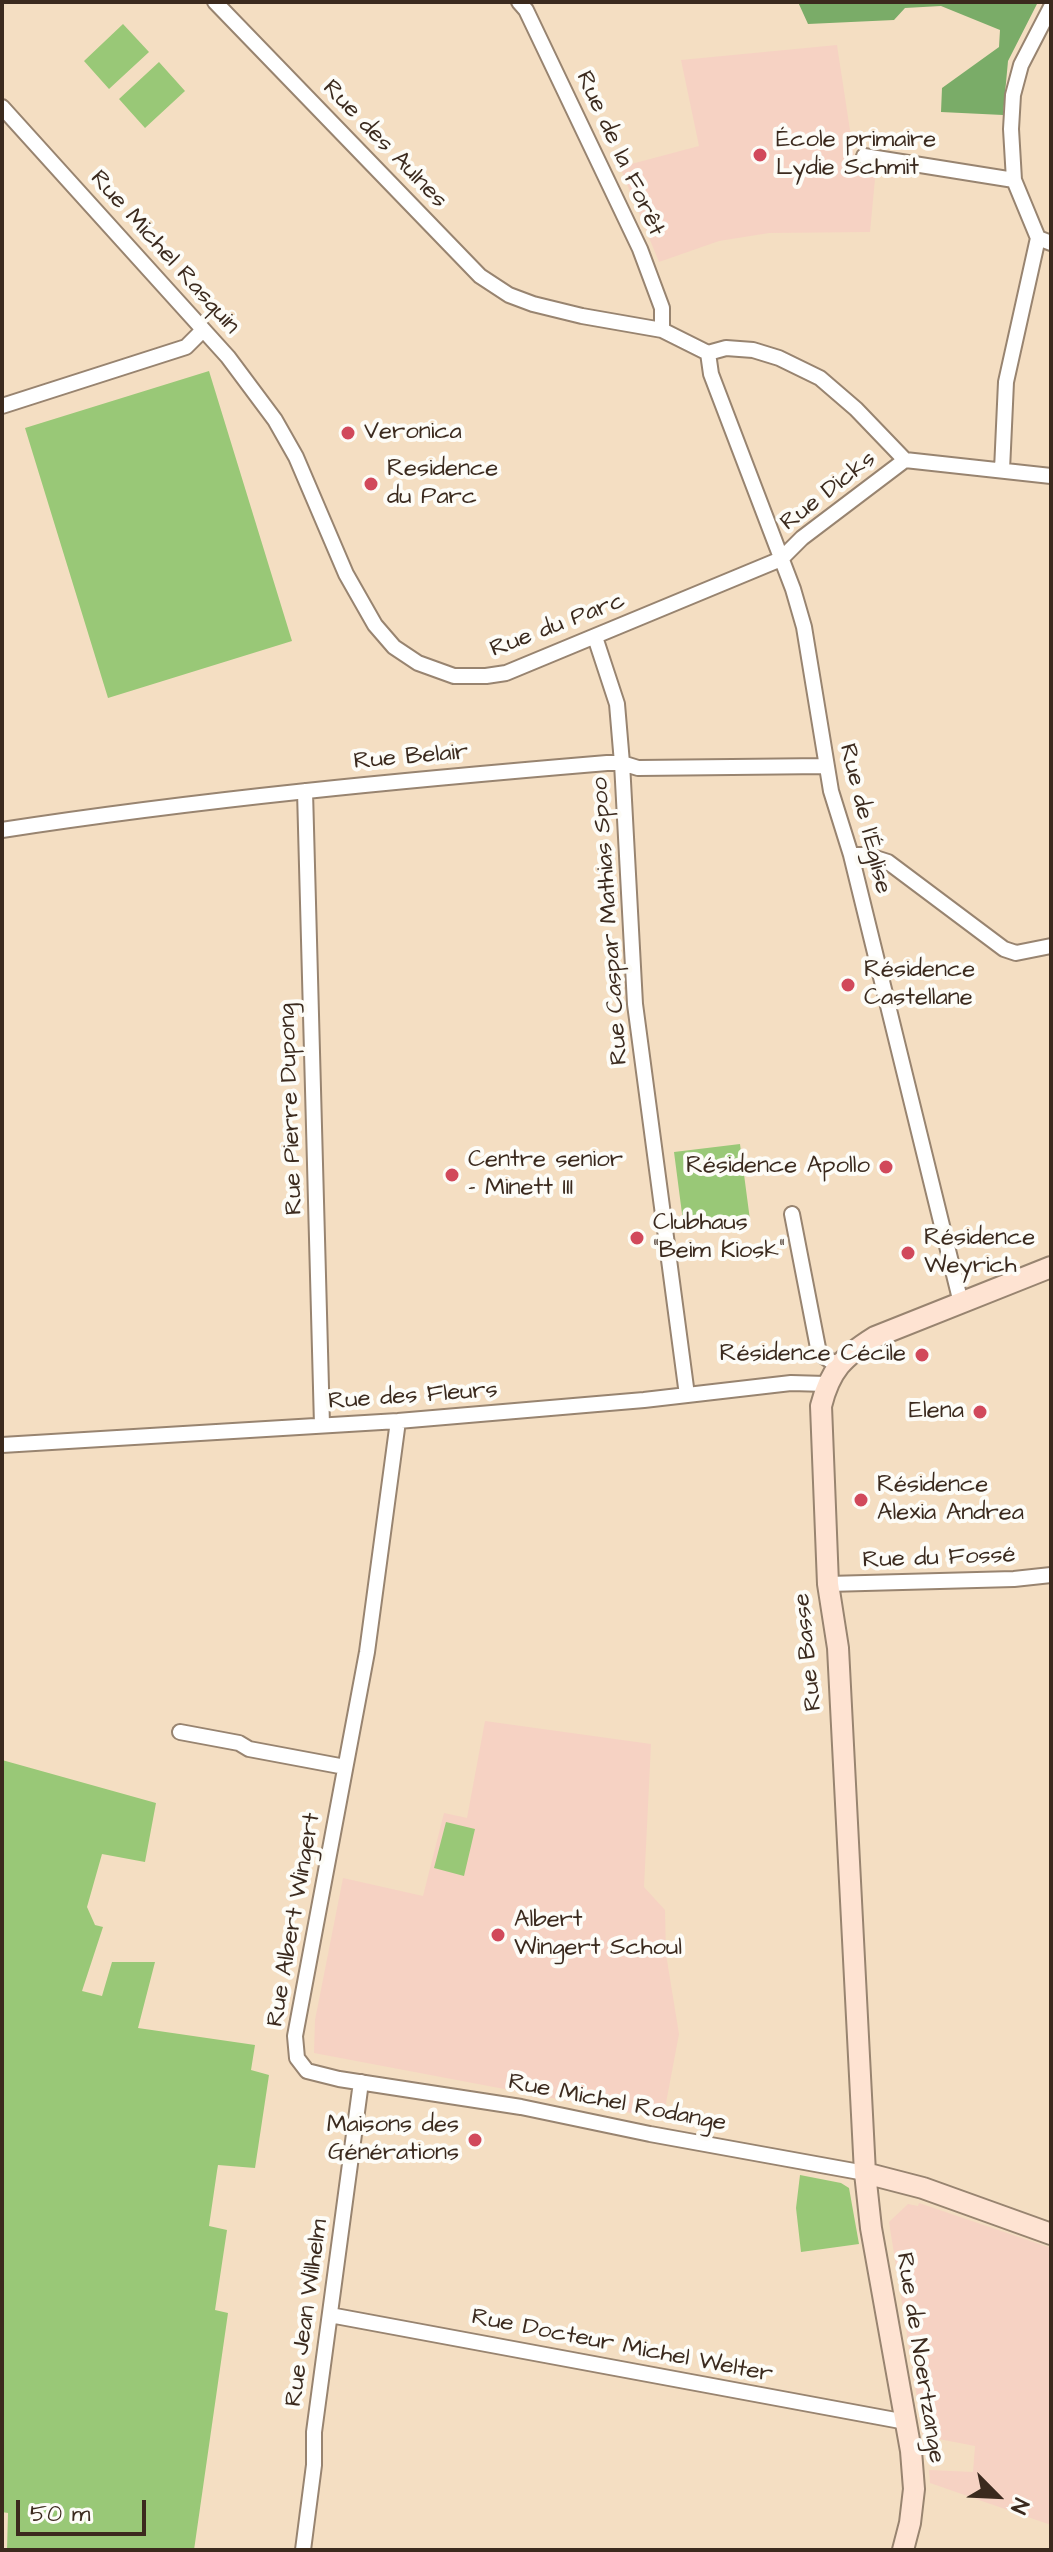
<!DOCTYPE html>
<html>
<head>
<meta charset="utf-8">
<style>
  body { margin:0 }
  #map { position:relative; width:1053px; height:2552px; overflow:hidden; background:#f4dec2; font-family:"Architects Daughter",sans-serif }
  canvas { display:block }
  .frame { position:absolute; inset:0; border:4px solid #3b2a1e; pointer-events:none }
  .north { position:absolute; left:957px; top:2456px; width:80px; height:80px; -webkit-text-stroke:6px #fdfcf7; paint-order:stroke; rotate:114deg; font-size:22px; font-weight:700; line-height:32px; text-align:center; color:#3b2a1e }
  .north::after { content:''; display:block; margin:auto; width:28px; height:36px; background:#3b2a1e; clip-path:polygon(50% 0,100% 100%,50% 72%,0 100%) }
  .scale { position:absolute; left:16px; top:2500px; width:130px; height:36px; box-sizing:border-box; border:4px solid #3b2a1e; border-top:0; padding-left:10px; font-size:24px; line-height:28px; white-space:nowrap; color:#3b2a1e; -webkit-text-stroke:6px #fdfcf7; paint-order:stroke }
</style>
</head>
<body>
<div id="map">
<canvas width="1053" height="2552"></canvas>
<div class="frame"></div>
<div class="north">N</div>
<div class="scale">50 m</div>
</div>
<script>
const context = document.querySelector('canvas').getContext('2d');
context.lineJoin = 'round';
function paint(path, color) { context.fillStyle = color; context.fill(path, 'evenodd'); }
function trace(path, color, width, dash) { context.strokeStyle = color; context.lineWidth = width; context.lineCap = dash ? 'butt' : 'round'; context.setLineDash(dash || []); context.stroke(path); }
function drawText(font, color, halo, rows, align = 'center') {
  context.font = font + ' "Architects Daughter",sans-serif'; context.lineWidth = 8; context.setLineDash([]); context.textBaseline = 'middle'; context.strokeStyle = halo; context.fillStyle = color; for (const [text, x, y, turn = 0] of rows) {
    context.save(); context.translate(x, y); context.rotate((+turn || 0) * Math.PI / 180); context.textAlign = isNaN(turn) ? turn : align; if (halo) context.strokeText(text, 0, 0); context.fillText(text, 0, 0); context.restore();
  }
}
paint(new Path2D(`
  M837,45L855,163L876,168L870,232L769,233L719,241L659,262L620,167L699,146L681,60Z
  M485,1721L651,1744L644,1887L665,1910L666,1954L679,2034L663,2119L314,2053L315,2020L343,1878L423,1896L444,1813L467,1818Z
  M919,2203L1051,2248V2525L930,2483L929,2470L973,2472L975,2446L923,2436L889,2222L908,2204L918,2206Z`), '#f6d2c3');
paint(new Path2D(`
  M123,24L149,52L109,89L84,61Z
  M159,62L185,91L145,128L119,99Z
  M209,371L292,641L108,698L25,428Z
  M740,1144L750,1220L684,1229L674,1152Z
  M2,1760L156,1803L145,1862L102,1854L87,1907L95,1925L103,1927L82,1991L102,1996L112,1962H155L138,2028L255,2045L251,2070L269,2075L255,2168L218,2165L217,2171L209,2226L227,2230L215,2310L228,2313L194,2550H7L8,2513L2,2512Z
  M446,1822L475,1829L464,1876L434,1868Z
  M800,2175L841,2183L849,2188L859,2244L801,2252L796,2208Z`), '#99c877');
paint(new Path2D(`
  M798,2H1038L1008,61L1003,115L941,112L942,88L999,47L1000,30L941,6L905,8L894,20L808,24Z`), '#7aac68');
const street = new Path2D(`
  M215,2L480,276L509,295L533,304L582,316L662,330L708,353L726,348L753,350L779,358L820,378L856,409L905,460L1051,476
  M519,2L526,10L640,249L662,308V330
  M1051,7L1021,65L1013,95L1011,129L1014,180L1038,238L1051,243
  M2,107L228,357L275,420L296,457L346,574L375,625L394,647L418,663L454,676H486L506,673L781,559L802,538L905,460
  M864,156L1014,180
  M708,353L711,374L793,589L804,627L831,791L851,855L961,1303
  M2,406L186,347L203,330
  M1002,470L1006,382L1038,238
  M595,637L617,704L622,763L635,1004L687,1395
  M305,791L322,1425
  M2,830C203,799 405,780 607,763H622L638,768L826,766
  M851,855H866L888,862L1004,949L1016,953L1051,946
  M792,1214L819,1353L838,1366
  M398,1421L367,1652L295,2036L297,2058L307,2071L339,2079L521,2107L650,2134L865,2173
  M2,1445L398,1421L644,1400L791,1383L826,1384
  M828,1584L1014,1579L1051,1575
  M180,1732L239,1743L249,1749L345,1767
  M330,2315L906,2422
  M303,2550L314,2465V2432L361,2082`);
const secondary = new Path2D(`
  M865,2173L923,2188L1051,2234
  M903,2550L910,2523L914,2489L911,2451L871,2228L865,2173L838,1648L828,1584L821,1406C830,1370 843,1357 875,1337L1051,1267`);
trace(street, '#988470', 18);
trace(secondary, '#988470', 24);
trace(street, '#fff', 14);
trace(secondary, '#fee3d2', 20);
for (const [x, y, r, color] of [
  [760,155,8,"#d1495b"],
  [348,433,8,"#d1495b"],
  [371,484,8,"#d1495b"],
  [848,985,8,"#d1495b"],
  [886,1167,8,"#d1495b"],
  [452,1175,8,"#d1495b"],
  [637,1238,8,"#d1495b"],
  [908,1253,8,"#d1495b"],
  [922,1355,8,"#d1495b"],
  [980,1412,8,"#d1495b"],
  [861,1500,8,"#d1495b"],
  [498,1935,8,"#d1495b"],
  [475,2140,8,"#d1495b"]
]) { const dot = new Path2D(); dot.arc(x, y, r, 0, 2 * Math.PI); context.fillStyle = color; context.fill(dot); trace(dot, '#fdfcf7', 3); }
drawText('24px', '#3b2a1e', '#fdfcf7', [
  ["École primaire",776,141],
  ["Lydie Schmit",776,169],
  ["Veronica",364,433],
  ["Residence",387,470],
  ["du Parc",387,498],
  ["Résidence",864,971],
  ["Castellane",864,999],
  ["Centre senior",468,1161],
  ["- Minett III",468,1189],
  ["Résidence Apollo",870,1167,"right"],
  ["Clubhaus",653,1224],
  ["\"Beim Kiosk\"",653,1252],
  ["Résidence",924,1239],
  ["Weyrich",924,1267],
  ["Résidence Cécile",906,1355,"right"],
  ["Elena",964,1412,"right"],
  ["Résidence",877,1486],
  ["Alexia Andrea",877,1514],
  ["Albert",514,1921],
  ["Wingert Schoul",514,1949],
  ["Maisons des",459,2126,"right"],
  ["Générations",459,2154,"right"]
], 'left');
drawText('24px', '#3b2a1e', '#fdfcf7', [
  ["Rue des Aulnes",384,145,46],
  ["Rue de la Forêt",619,154,65],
  ["Rue Michel Rasquin",164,253,48],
  ["Rue Dicks",829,492,-38],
  ["Rue du Parc",558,626,-21],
  ["Rue Belair",411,758,-5],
  ["Rue de l'Église",864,819,76],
  ["Rue Caspar Mathias Spoo",611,921,-94],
  ["Rue Pierre Dupong",292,1109,-92],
  ["Rue des Fleurs",413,1397,-4],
  ["Rue du Fossé",939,1559,-2],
  ["Rue Basse",809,1652,-96],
  ["Rue Albert Wingert",295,1920,-80],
  ["Rue Michel Rodange",617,2104,11],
  ["Rue Jean Wilhelm",308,2313,-82],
  ["Rue Docteur Michel Welter",622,2347,11],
  ["Rue de Noertzange",919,2358,81]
]);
</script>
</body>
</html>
